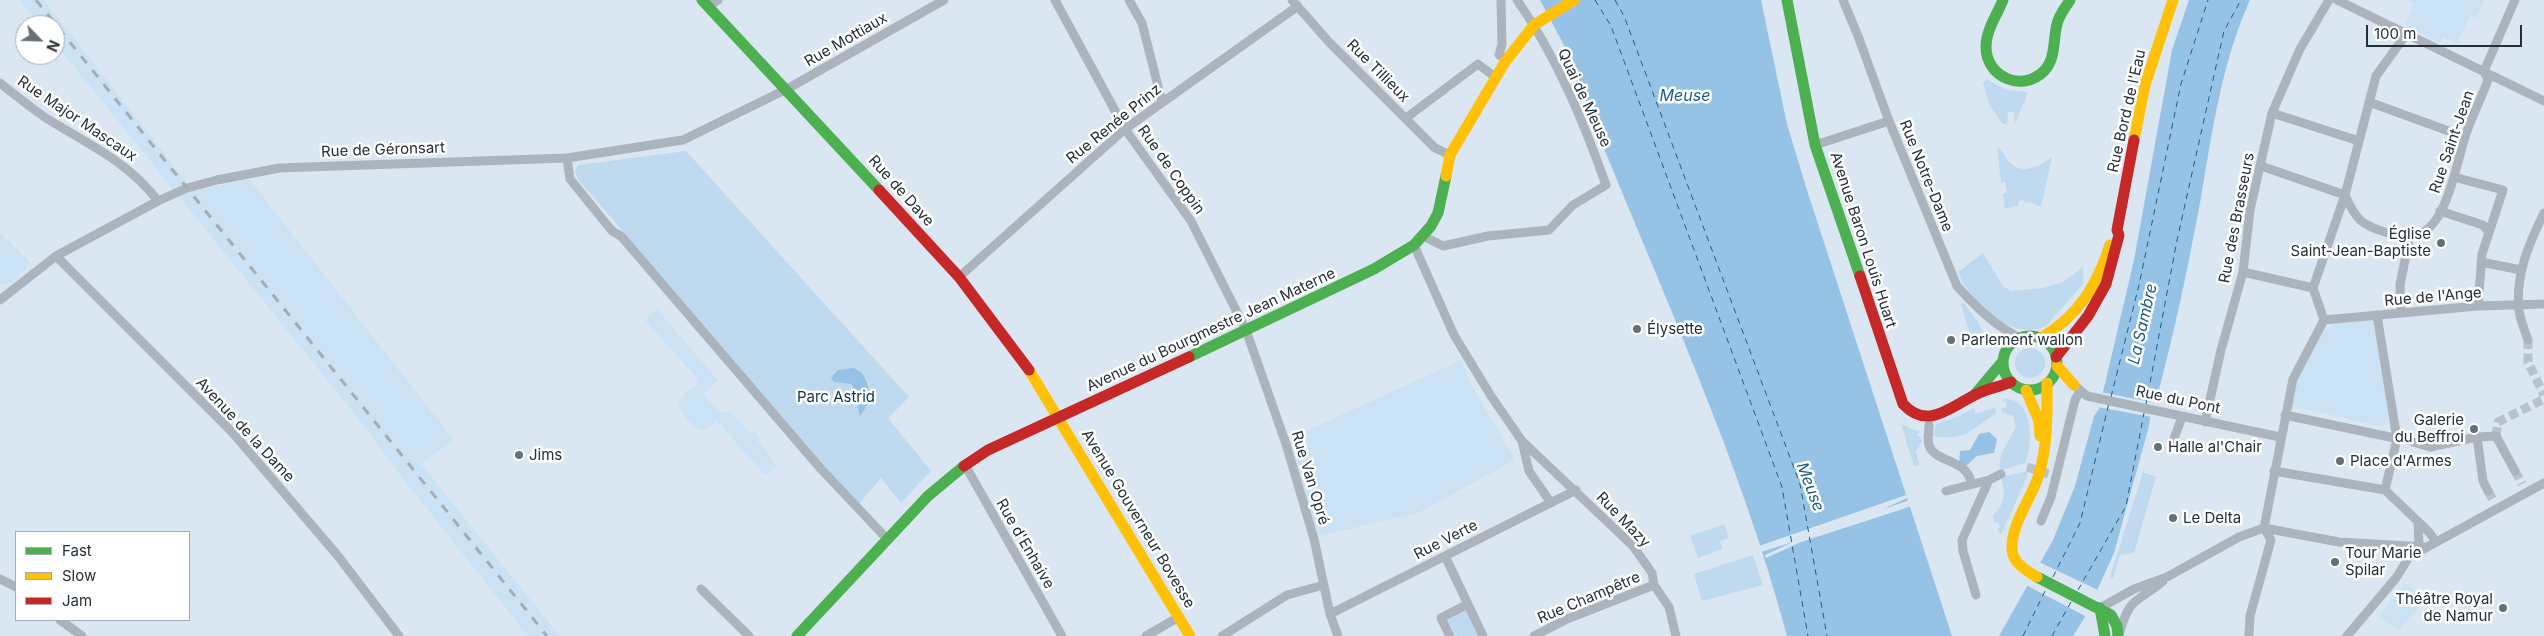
<!DOCTYPE html>
<html>
<head>
<meta charset="utf-8">
<style>
  body { margin:0 }
  #map { position:relative; width:2544px; height:636px; overflow:hidden; background:#dae7f2; font-family:Inter,sans-serif }
  canvas { display:block }
  .legend { position:absolute; left:15px; top:531px; width:175px; height:90px; box-sizing:border-box; background:#fff; border:1px solid #a8acaf; margin:0; padding:6px 9px; list-style:none; font-size:15px; color:#252f37 }
  .legend li { display:flex; align-items:center; gap:10px; height:25px }
  .legend b { width:25px; border:1px solid #a8acaf }
  .north { position:absolute; left:15px; top:15px; width:50px; height:50px; box-sizing:border-box; background:#fff; border:1px solid #a8acaf; border-radius:50%; rotate:114deg; font-size:14px; font-weight:700; line-height:20px; text-align:center; color:#252f37 }
  .north::after { content:''; display:block; margin:auto; width:18px; height:22px; background:#646f78; clip-path:polygon(50% 0,100% 100%,50% 72%,0 100%) }
  .scale { position:absolute; left:2366px; top:25px; width:156px; height:22px; box-sizing:border-box; border:2px solid #252f37; border-top:0; padding-left:6px; font-size:15px; line-height:18px; white-space:nowrap; color:#252f37; -webkit-text-stroke:4px #fff; paint-order:stroke }
</style>
</head>
<body>
<div id="map">
<canvas width="2544" height="636"></canvas>
<ul class="legend">
<li><b style="height:6px;background:#4caf50"></b>Fast</li>
<li><b style="height:6px;background:#ffc107"></b>Slow</li>
<li><b style="height:6px;background:#c62828"></b>Jam</li>
</ul>
<div class="north">N</div>
<div class="scale">100 m</div>
</div>
<script>
const context = document.querySelector('canvas').getContext('2d');
context.lineJoin = 'round';
function paint(path, color) { context.fillStyle = color; context.fill(path, 'evenodd'); }
function trace(path, color, width, dash) { context.strokeStyle = color; context.lineWidth = width; context.lineCap = dash ? 'butt' : 'round'; context.setLineDash(dash || []); context.stroke(path); }
function drawText(font, color, halo, rows, align = 'center') {
  context.font = font + ' Inter,sans-serif'; context.lineWidth = 5; context.setLineDash([]); context.textBaseline = 'middle'; context.strokeStyle = halo; context.fillStyle = color; for (const [text, x, y, turn = 0] of rows) {
    context.save(); context.translate(x, y); context.rotate((+turn || 0) * Math.PI / 180); context.textAlign = isNaN(turn) ? turn : align; if (halo) context.strokeText(text, 0, 0); context.fillText(text, 0, 0); context.restore();
  }
}
paint(new Path2D(`
  M20,0H44L194,191L249,179L454,440L421,464L560,636H528L400,475L365,427L55,43V25H40Z
  M2407,0H2484L2476,18L2470,16L2457,43L2443,37L2440,43L2405,26L2414,4Z
  M0,233L31,263L11,283L0,285Z
  M657,309L718,380L703,394L720,413L730,411L750,433L754,431L760,438L758,441L777,466L765,475L716,420L712,426L701,431L686,419L677,403L685,393L696,386L697,378L645,320Z
  M2373,320L2389,421L2382,427L2291,406L2298,380L2307,358L2322,333L2334,324Z
  M1461,360L1472,386L1515,460L1418,513L1319,536L1303,490L1291,438Z
  M2406,583L2424,601L2398,631L2379,616Z`), '#cbe2f5');
paint(new Path2D(`
  M1986,79L2007,90L2028,92L2015,124L2014,112H2008L2007,124H2003L1990,106L1983,84Z
  M1997,147C2002,150 2005,157 2009,162C2022,176 2040,166 2052,157L2041,207L2031,202L2025,203L2023,199L2018,202L2019,205L2005,209L2003,194L2007,192L2005,182L2001,183Z
  M686,151L909,397L888,418L931,471L901,503L881,478L858,505L577,178L575,171L578,165Z
  M1983,253L2003,286L2011,291L2043,288L2063,282L2083,267L2084,283L2046,326C2011,343 1969,301 1958,272Z
  M1964,303L1978,322L1987,342L1973,346L1961,304Z
  M2015 363a15 15 0 1 1 30 0a15 15 0 1 1-30 0Z
  M2005,399C2033,398 2034,445 2025,463L1999,471L2001,454L2016,427L2013,416L2002,412V408H2006V402L2003,401Z
  M1995,407L1996,413C1973,429 1964,442 1933,436L1936,424L1957,417L1974,408L1976,414Z
  M1901,424L1920,432L1917,434L1922,440L1916,452L1920,465L1914,466Z
  M2028,471L2026,479L2001,535L1997,529L2000,527L1998,522L1994,523L1993,515C2006,504 2005,492 2001,477Z
  M2143,472L2156,477L2134,553L2120,555L2113,578L2110,577Z
  M1724,524L1729,538L1720,541L1722,549L1698,558L1690,536Z
  M1753,555L1763,585L1702,601L1694,574Z
  M1466,609L1478,636H1457L1447,621Z`), '#bfd9ef');
paint(new Path2D(`
  M1540,0H1761L1787,124L1806,187L1952,636H1787C1740,459 1661,291 1593,121L1574,64Z
  M2189,0H2250C2221,64 2212,134 2200,203C2188,267 2175,330 2158,393L2153,399L2149,426L2114,553L2085,617L2073,636H1999L2053,540L2075,486L2094,416L2099,409L2134,260L2172,50Z
  M854,368L862,373C872,388 871,403 860,416L853,387L851,384L834,382L831,378L838,370Z
  M1989,432L1997,439L1994,453L1977,456L1966,466L1959,465L1960,451L1970,450L1979,434Z`), '#96c3e5');
paint(new Path2D(`
  M2101,392L2155,403L2152,417L2097,407Z
  M1906,495L1907,498L1883,509L1910,500L1912,506L1801,542L1766,558L1765,555L1793,542L1761,552L1759,546Z
  M2039,562L2100,591L2087,617L2026,585Z`), '#dae7f2');
trace(new Path2D(`
  M1595,0L1611,26L1782,487L1808,636
  M1615,0L1624,16L1800,484L1827,636
  M2111,397L2139,285L2181,84L2208,0
  M2146,404L2177,240L2224,31L2241,0
  M2053,577L2080,523L2109,403
  M2078,590L2126,506L2144,413
  M2023,636L2046,589
  M2052,636L2071,602`), '#1b5c88', 1, [6, 5]);
trace(new Path2D(`
  M2528,340V362L2544,395
  M2496,436L2498,422L2544,399
  M2027,467L2052,475
  M2515,471L2522,484
  M2488,491L2493,500`), '#b6c2cd', 9, [9, 4.5]);
trace(new Path2D(`
  M1055,0L1125,129L1191,221L1246,330L1286,444L1314,539L1330,614L1338,636
  M1129,0L1142,23L1162,102
  M1292,0L1329,42L1435,148L1450,155
  M1501,0L1502,44L1499,55L1507,59
  M1843,0L1858,36L1889,121L1957,286C1975,306 1995,326 2020,338
  M2337,0L2544,101
  M708,7L718,0
  M0,83C15,95 30,107 46,118C86,143 129,162 158,201
  M2369,102L2465,137
  M2272,113L2359,141
  M1406,118L1478,64L1495,77
  M1815,145L1889,121
  M567,158L570,179L612,231L621,236L821,469L888,540
  M2261,166L2345,195
  M2454,177L2503,190L2482,254L2478,306
  M2345,195C2356,220 2361,225 2388,233C2398,236 2415,237 2425,231C2448,216 2457,162 2465,137C2471,118 2481,99 2488,80L2484,71L2515,0
  M2440,211L2483,225L2488,231
  M1423,236L1443,246L1488,236L1549,230L1573,205L1606,185C1583,120 1556,56 1517,0
  M1414,245L1454,335L1491,396L1522,441L1633,546L1652,573L1654,585L1669,607L1676,636
  M56,256L233,433L338,556L399,636
  M2481,262L2521,270
  M2243,272L2313,288
  M959,277L1125,129L1298,6
  M0,300L56,256L158,201L187,188L217,180L279,168L567,158L683,140L787,89L944,0
  M2401,313L2400,285L2410,235
  M2377,315L2397,439L2385,490
  M2324,320L2313,288L2345,195L2376,76L2407,33
  M2324,320L2478,306L2544,304
  M2528,340C2525,331 2520,320 2519,310C2515,276 2529,243 2544,213
  M2074,385L2087,396L2280,437
  M2285,415L2404,440
  M2205,422L2221,350L2243,272L2250,210L2272,113L2300,49L2329,0
  M1929,425C1929,431 1927,439 1929,445C1933,462 1968,459 1971,483
  M2477,437L2496,436L2515,471
  M1522,441L1529,471L1551,503
  M2413,442L2430,447L2477,437L2483,481L2488,491
  M2172,444L2182,417
  M965,465L1062,636
  M2274,471L2385,490L2429,532L2436,542
  M1946,491L1989,480L2001,474
  M2041,521L2051,497L2075,400L2080,391
  M2418,522L2419,546
  M2264,528L2293,379L2324,320
  M1445,556L1483,636
  M0,579L16,587
  M701,589L749,636
  M1976,595L1963,551L1962,540L1989,480
  M2100,608L2134,589L2167,577L2239,537L2264,528L2339,542L2426,547
  M1330,614L1576,490
  M60,620L82,636
  M2120,632C2130,595 2138,603 2163,581
  M1146,636L1179,617
  M1222,636L1287,595L1324,585
  M1450,636L1441,618L1468,604
  M1534,636L1567,619L1654,585
  M2249,636L2250,616L2271,540L2264,528
  M2347,636L2396,578L2409,557L2544,483`), '#abb4bc', 9);
trace(new Path2D(`
  M702,0L879,190
  M1787,0L1815,145L1860,276
  M2003,0C1997,15 1986,30 1986,47C1986,77 2022,93 2044,71C2056,59 2053,39 2057,24C2059,15 2065,8 2070,0
  M2003 363a27 27 0 1 1 54 0a27 27 0 1 1-54 0Z
  M1189,357L1374,269L1414,245L1431,226L1438,213L1446,176
  M1976,393L2003,361
  M2037,577L2111,615L2117,626L2118,636
  M2100,608L2105,636
  M797,636L928,496L964,466`), '#4caf50', 11);
trace(new Path2D(`
  M2134,140L2145,85L2173,0
  M1446,176L1450,155L1505,62L1534,25L1574,0
  M2041,338C2078,316 2097,286 2110,245
  M2057,366L2074,385
  M1029,370L1190,636
  M2026,390L2039,421L2040,436
  M2037,577C2027,571 2013,563 2012,550C2011,522 2032,499 2039,474C2048,444 2047,414 2047,383`), '#ffc107', 11);
trace(new Path2D(`
  M879,190L959,277L1029,370
  M1860,276L1903,404C1928,431 1951,406 1977,394C1988,388 2000,387 2011,382
  M2056,357L2088,316L2106,284L2119,235L2117,230L2134,140
  M964,466L988,450L1189,357`), '#c62828', 11);
trace(new Path2D(`
  M36,0L547,636`), '#a3acb2', 3, [9, 9]);
for (const [x, y, r, color] of [
  [2441,243,5,"#646f78"],
  [1637,329,5,"#646f78"],
  [1951,340,5,"#646f78"],
  [2474,429,5,"#646f78"],
  [2158,447,5,"#646f78"],
  [519,455,5,"#646f78"],
  [2340,461,5,"#646f78"],
  [2173,518,5,"#646f78"],
  [2335,562,5,"#646f78"],
  [2503,608,5,"#646f78"]
]) { const dot = new Path2D(); dot.arc(x, y, r, 0, 2 * Math.PI); context.fillStyle = color; context.fill(dot); trace(dot, '#fff', 2); }
drawText('15px', '#252f37', '#fff', [
  ["Rue Mottiaux",846,40,-30],
  ["Rue Tillieux",1378,71,45],
  ["Quai de Meuse",1584,98,65],
  ["Rue Bord de l'Eau",2127,111,-77],
  ["Rue Major Mascaux",77,119,34],
  ["Rue Renée Prinz",1114,124,-39],
  ["Rue Saint-Jean",2452,142,-71],
  ["Rue de Géronsart",383,150,-2],
  ["Rue de Coppin",1171,170,55],
  ["Rue Notre-Dame",1926,176,68],
  ["Rue de Dave",901,191,48],
  ["Rue des Brasseurs",2237,218,-79],
  ["Avenue Baron Louis Huart",1863,240,72],
  ["Rue de l'Ange",2433,297,-5],
  ["Avenue du Bourgmestre Jean Materne",1211,330,-25],
  ["Rue du Pont",2178,400,12],
  ["Avenue de la Dame",245,430,47],
  ["Rue Van Opré",1310,478,73],
  ["Avenue Gouverneur Bovesse",1138,519,59],
  ["Rue Mazy",1623,520,46],
  ["Rue Verte",1446,540,-27],
  ["Rue d'Enhaive",1025,544,60],
  ["Rue Champêtre",1589,598,-23]
]);
drawText('15px', '#252f37', '#fff', [
  ["Église",2431,234,"right"],
  ["Saint-Jean-Baptiste",2431,251,"right"],
  ["Élysette",1647,329],
  ["Parlement wallon",1961,340],
  ["Galerie",2464,420,"right"],
  ["du Beffroi",2464,437,"right"],
  ["Halle al'Chair",2168,447],
  ["Jims",529,455],
  ["Place d'Armes",2350,461],
  ["Le Delta",2183,518],
  ["Tour Marie",2345,553],
  ["Spilar",2345,570],
  ["Théâtre Royal",2493,599,"right"],
  ["de Namur",2493,616,"right"]
], 'left');
drawText('15px', '#043351', '#fff', [
  ["Parc Astrid",836,397]
]);
drawText('italic 16px', '#1b5c88', '#fff', [
  ["Meuse",1685,96],
  ["La Sambre",2143,324,-77],
  ["Meuse",1810,487,69]
]);
</script>
</body>
</html>
